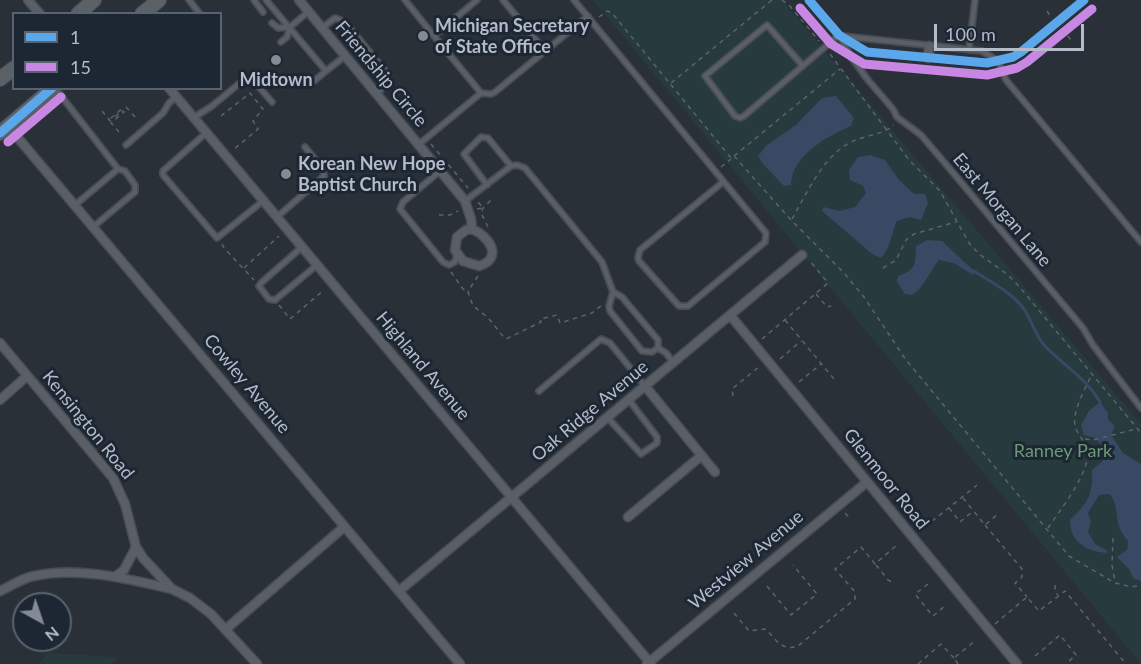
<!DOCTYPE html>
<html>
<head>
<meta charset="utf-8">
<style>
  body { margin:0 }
  #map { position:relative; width:1141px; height:664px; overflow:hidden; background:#2a3038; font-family:Lato,sans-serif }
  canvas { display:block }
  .legend { position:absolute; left:12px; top:12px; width:210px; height:78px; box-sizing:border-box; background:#1d2633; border:2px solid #59626f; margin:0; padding:8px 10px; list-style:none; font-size:18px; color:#b4bcc9 }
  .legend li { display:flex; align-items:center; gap:12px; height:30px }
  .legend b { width:30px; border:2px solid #59626f }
  .north { position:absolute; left:12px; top:592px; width:60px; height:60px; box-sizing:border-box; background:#1d2633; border:2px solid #59626f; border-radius:50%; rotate:140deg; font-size:16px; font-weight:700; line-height:24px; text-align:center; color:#b4bcc9 }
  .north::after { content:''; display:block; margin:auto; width:21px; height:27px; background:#848b96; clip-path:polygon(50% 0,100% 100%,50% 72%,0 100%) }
  .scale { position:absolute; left:934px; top:24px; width:150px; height:27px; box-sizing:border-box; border:3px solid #b4bcc9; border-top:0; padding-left:8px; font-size:18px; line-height:21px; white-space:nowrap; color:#b4bcc9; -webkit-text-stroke:4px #1d2633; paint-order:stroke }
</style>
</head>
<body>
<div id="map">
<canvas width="1141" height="664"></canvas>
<ul class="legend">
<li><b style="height:8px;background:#5aa8eb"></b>1</li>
<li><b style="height:8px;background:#c787e3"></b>15</li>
</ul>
<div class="north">N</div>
<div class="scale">100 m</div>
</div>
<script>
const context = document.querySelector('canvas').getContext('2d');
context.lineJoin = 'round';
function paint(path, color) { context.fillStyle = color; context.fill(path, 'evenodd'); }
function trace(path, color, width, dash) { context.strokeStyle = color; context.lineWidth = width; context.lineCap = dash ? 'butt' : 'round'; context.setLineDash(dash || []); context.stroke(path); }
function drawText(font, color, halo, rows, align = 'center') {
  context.font = font + ' Lato,sans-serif'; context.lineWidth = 6; context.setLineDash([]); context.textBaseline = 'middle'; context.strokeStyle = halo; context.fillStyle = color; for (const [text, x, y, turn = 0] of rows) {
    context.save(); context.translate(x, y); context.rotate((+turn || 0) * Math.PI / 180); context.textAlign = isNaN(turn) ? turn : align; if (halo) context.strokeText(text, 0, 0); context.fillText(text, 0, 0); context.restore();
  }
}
paint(new Path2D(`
  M593,0H782L1141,424V664Z
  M48,653L118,657L111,664H39Z`), '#273a3e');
paint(new Path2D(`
  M836,96L854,118L851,126C826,137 792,155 791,185L784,186L762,163L758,156L767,145L796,125L822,98Z
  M870,155L885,160L899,180L914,194H925L928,203L921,220L910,217L897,221C891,234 891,247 881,258L872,254L822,211L824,207L839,211L855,207L866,193L863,186L850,180L849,170L858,157Z
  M927,240L942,241L974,271L973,275L954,263L939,260C929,272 925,287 912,295L905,294L897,282L898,276C917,270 915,264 916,246Z
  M1100,402L1108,413V419L1115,426L1111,435L1123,453L1141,464V581L1133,578L1129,569L1117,557L1127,550L1128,541C1111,521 1122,512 1110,494L1099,495L1088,513L1091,522L1088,532L1095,544L1108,551L1106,553C1086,551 1070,542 1070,520C1088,502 1093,496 1092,470L1102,462L1106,450L1095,438L1084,435L1081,425L1089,411Z`), '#384963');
trace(new Path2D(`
  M974,271C992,283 1016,294 1027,314C1033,325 1036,336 1045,346C1063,365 1087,379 1100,402`), '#384963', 3);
const lane = new Path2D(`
  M189,0L200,14
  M254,0L263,12
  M266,0L326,71L345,56
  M405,0L434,36
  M503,0L545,51
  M574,0L766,233L765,242L688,306H679L639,261L638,258L640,250L723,182
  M809,0L839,35L867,52L987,63L1013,57L1021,52L1084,0
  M272,23L278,28L290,27L308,12
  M322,28L335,18L345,22L387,73L388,83L376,94
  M839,35L851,57L868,80L893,109L897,117L921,135L944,162L1083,328L1093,345L1141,408
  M842,36L982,51L998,61
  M281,42L287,37L290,27
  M969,50L975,0
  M998,61L1006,80L1141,242
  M803,66L767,25L705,76L735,116L740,118L744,116C776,89 807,62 839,35
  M314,81L326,71
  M55,88L118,169L125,171L135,185V192L93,227
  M481,93L491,94L495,92L588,16
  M193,118L212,106L246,78L252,79L272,102
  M206,133L163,171V175L217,238L263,201
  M126,145L163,113L169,103L176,97
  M418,145L481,93L434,36L477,0
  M440,171L403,202L400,209L443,262L449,265L455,262L456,258V255
  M487,185L464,154L481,137L488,138L511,166
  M465,201L511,166L517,165L525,168L602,262L613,292L609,306L610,311L642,351L652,352L658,348
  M75,205L118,169
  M277,217L324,176L323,169L305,147
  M302,247L261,283L259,286L269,299L275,300L317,265
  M613,292L622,297L658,340V348
  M658,348L666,353L673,362
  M539,391L601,339L610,343L645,386
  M608,418L641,454L657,443V437L629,400`);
const street = new Path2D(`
  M28,0L40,14
  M299,0L465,201L471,219L472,229
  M928,58L929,46
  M169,88L651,664
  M8,126L460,664
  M472,229C489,236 504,258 479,266L463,261L455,250L457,237L466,230Z
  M730,315L1017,664
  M0,343L113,478L125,504L136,547L143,558L172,589L190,598L211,614L257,664
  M645,386L715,472
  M0,400L27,376
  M628,517L701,456
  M115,577L124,570L136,547
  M0,591C11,586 22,578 34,576C78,566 128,579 172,589
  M399,591L802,255
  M226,629L344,527
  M647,664L867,482`);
const primary = new Path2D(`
  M78,14L94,0
  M142,14L159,0
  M0,79L14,68
  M0,133L53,88`);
trace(lane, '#484c53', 8);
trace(street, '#484c53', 11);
trace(primary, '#484c55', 16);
trace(new Path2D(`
  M782,0L789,5L819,41
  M1047,11L1051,17
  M599,17L607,11L612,13L731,158
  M1062,29L1071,40
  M830,54L909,160L940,191L969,243L979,254L1008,275L1017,284L1141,433
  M671,83L772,0
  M126,107L136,118
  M102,111L111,122
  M221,116L250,93L263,109L253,121L258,129L233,150
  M119,132L111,123L124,112L122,111L112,119L111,118L123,108
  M431,144L468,188
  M734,156L791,220L844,273L864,297L906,360L1069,556L1115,583L1132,587L1141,585
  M734,156L840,69
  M721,167L731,159
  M477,209L483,208L478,202
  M439,215H450L458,211
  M792,219C807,193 823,156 851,142C865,135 883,135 894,125
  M488,227L481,213L483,208L492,199
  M222,244L224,248L254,280
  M244,268L279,236
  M883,268L896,260L906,240L914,234L956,222
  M451,272L463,289L467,291
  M478,276L468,291C472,310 478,308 489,319C495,325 499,333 506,339L541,322L540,319L557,315L560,323L592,313L602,305
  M816,294L827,307L831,306
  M279,305L290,319L324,290
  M785,320L834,379
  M762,339L828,283L810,261
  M780,359L801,341
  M799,382L821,364
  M733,396L732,389L760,366
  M1085,439L1093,440L1136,429
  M963,498L985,525L999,513
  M949,508L960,522L972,512
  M845,513L850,518
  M985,525L1022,569V577L1015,583L1027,597
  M925,527L977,485
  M1048,528C1059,512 1085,478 1087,459C1088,443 1081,440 1076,429C1070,414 1085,390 1091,376
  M1113,538L1112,565L1115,582
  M876,565L888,580L892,582
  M928,584L915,594L933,616L946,605
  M1055,585V592L1058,595
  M767,586L791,615L817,594L793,565
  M734,613L749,631L766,629C776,640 783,652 798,646L855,599V592L835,569L861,547L875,564L897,545
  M995,624L1027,597L1039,611L1065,591L1126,664
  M1035,656L1060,635L1076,655L1066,664
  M918,664L941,644L954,658
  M958,664L954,658L976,640`), '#5d636a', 1.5, [4.5, 4.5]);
trace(lane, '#5a5e66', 4.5);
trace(street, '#5a5e66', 8);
trace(primary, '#5c6168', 14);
trace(new Path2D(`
  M809,0L839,35L867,52L987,63L1013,57L1021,52L1084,0
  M0,133L52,88`), '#5aa8eb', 9);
trace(new Path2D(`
  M800,8L831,44L864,64L987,75L1017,68L1027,62L1092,9
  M8,142L61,97`), '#c787e3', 9);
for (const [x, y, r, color] of [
  [423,36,6,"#848b96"],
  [276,60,6,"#848b96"],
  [286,174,6,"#848b96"]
]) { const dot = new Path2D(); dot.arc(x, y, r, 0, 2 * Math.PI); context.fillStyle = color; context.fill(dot); trace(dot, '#1d2633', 2); }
drawText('bold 18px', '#b4bcc9', '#1d2633', [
  ["Michigan Secretary",435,26],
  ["of State Office",435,47],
  ["Midtown",276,80,"center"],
  ["Korean New Hope",298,164],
  ["Baptist Church",298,185]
], 'left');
drawText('18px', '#b4bcc9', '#1d2633', [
  ["Friendship Circle",381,74,50],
  ["East Morgan Lane",1002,210,50],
  ["Highland Avenue",423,366,50],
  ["Cowley Avenue",247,384,50],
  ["Oak Ridge Avenue",590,411,-40],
  ["Kensington Road",88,425,51],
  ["Glenmoor Road",886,479,51],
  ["Westview Avenue",746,560,-40]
]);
drawText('18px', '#6b9a76', '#1d2633', [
  ["Ranney Park",1063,451]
]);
</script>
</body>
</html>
